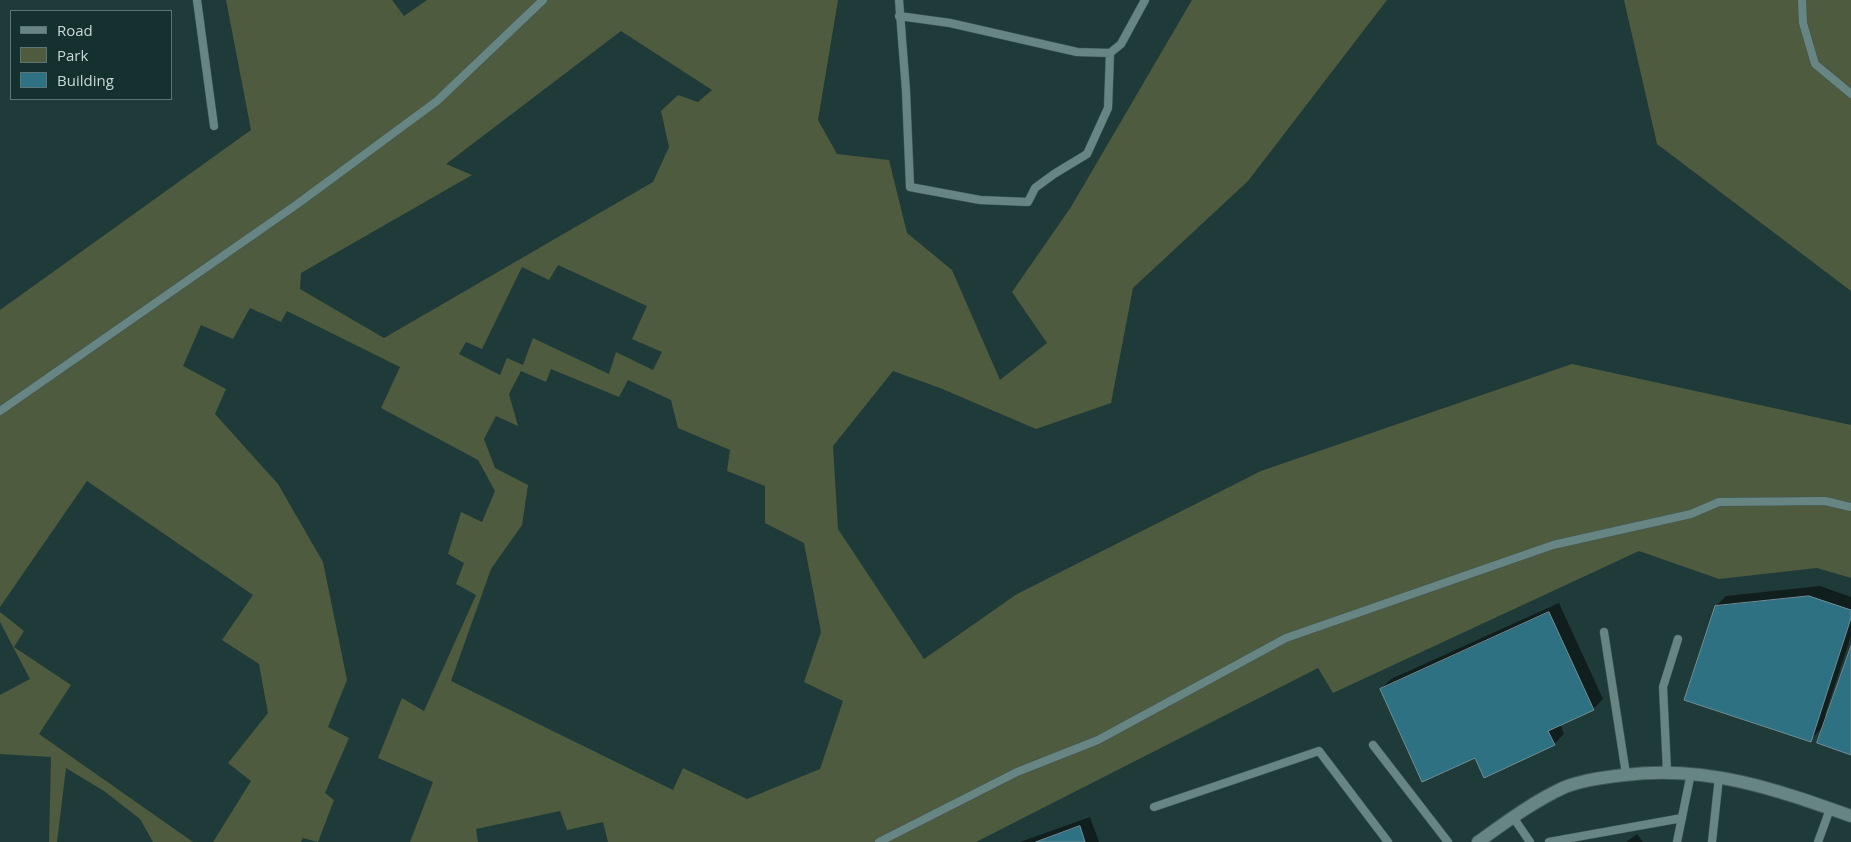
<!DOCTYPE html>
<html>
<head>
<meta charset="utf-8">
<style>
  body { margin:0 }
  #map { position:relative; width:1851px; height:842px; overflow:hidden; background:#1f3b39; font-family:"Open Sans",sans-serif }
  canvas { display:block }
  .legend { position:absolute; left:10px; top:10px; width:162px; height:90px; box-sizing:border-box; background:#15312f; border:1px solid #5d7472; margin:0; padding:6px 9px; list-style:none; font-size:15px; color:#c8d8d6 }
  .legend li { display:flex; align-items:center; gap:10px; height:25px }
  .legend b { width:25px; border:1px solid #5d7472 }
</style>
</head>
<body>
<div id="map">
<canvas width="1851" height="842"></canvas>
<ul class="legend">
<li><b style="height:6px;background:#678582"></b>Road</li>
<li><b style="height:14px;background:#4e5b3e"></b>Park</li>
<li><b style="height:14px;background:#2d7183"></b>Building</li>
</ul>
</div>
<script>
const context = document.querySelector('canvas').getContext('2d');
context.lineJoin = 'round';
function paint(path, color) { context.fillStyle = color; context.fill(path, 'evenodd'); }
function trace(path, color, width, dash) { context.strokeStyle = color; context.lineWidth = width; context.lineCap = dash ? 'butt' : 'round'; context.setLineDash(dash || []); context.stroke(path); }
paint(new Path2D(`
  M226,0H392L404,16L427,0H838L818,120L837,154L889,160L907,233L952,270L1000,380L1047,343L1012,292L1071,207L1192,0H1387L1248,181L1133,288L1111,403L1036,429L940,388L893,371L833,446L838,529L924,659L1017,594L1261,471L1572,364L1851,425V578L1817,568L1719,579L1639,551L1333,693L1318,668L976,842H608L603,822L567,830L560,811L476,829L478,842H410L433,782L378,758L402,698L424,711L476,595L456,584L464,563L448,554L461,512L482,522L495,491L478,460L381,408L400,367L287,311L281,322L250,308L233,339L201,325L183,366L226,389L215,414L278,484L323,562L347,680L328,727L349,738L325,793L334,800L318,842L303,838L301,842H213L251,781L228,763L268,713L259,664L222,640L253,595L87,481L0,607V310L251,130ZM621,31L712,90L698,102L678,95L661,111L669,147L653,182L384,338L300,289L301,273L472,175L446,164ZM558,265L647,306L632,339L662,352L653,370L616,352L609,374L533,338L523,365L507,358L500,375L459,354L466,342L482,349L522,267L549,280ZM551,369L619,397L628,380L671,400L678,428L730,450L727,471L765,486V523L804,543L821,632L804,682L843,701L820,769L747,799L683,768L673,790L451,681L491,569L522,525L528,485L495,468L484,439L496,416L518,426L509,394L521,371L546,382Z
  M1624,0H1851V291L1657,144Z
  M0,612L24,631L14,647L71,685L39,734L193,842H153L140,819L104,791L66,768L57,842H49L51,757L0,754V695L30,679L0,622Z`), '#4e5b3e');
paint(new Path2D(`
  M1820,586L1851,597V636L1825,715L1827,716L1851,650V754L1823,727L1810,740L1716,606L1726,596Z
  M1559,603L1603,699L1593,709L1560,724L1564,734L1554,744L1475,756L1381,689L1391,679Z
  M1090,817L1099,842H1020Z
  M1637,834L1643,842H1626Z`), '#0007');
const building = new Path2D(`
  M1809,596L1851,610V618L1811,742L1684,700L1715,606Z
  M1549,612L1594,710L1548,731L1555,745L1484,778L1475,758L1422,782L1380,689Z
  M1851,646V755L1817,743Z
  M1080,826L1085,842H1036Z`);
paint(building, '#2d7183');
trace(building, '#718d96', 1);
const service = new Path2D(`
  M197,0L214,126
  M899,0L906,91L910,187L980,200L1028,202L1035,188L1054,174L1087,154L1108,108L1110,53
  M1802,0L1803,23L1815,64L1851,94
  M899,16L950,23L1077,52L1110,53L1121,44L1145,0
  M0,411L296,205L437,101L543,0
  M1604,632L1626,774
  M1373,745L1448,842
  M1667,771L1663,687L1678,639
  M1154,807L1319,751L1388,842
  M1513,817L1530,842
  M879,842L1017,772L1098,740L1286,638L1553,545L1691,514L1719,502L1825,501L1851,507
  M1549,842L1682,818
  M1677,842L1691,773
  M1712,842L1719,777
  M1818,842L1830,809`);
const minor = new Path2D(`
  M1478,842C1506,822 1534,801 1565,787C1583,780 1605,777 1625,775C1707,765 1775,789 1851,816`);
trace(service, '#405957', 9);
trace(minor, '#405957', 14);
trace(service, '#678582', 8);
trace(minor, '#678582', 12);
</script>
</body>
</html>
